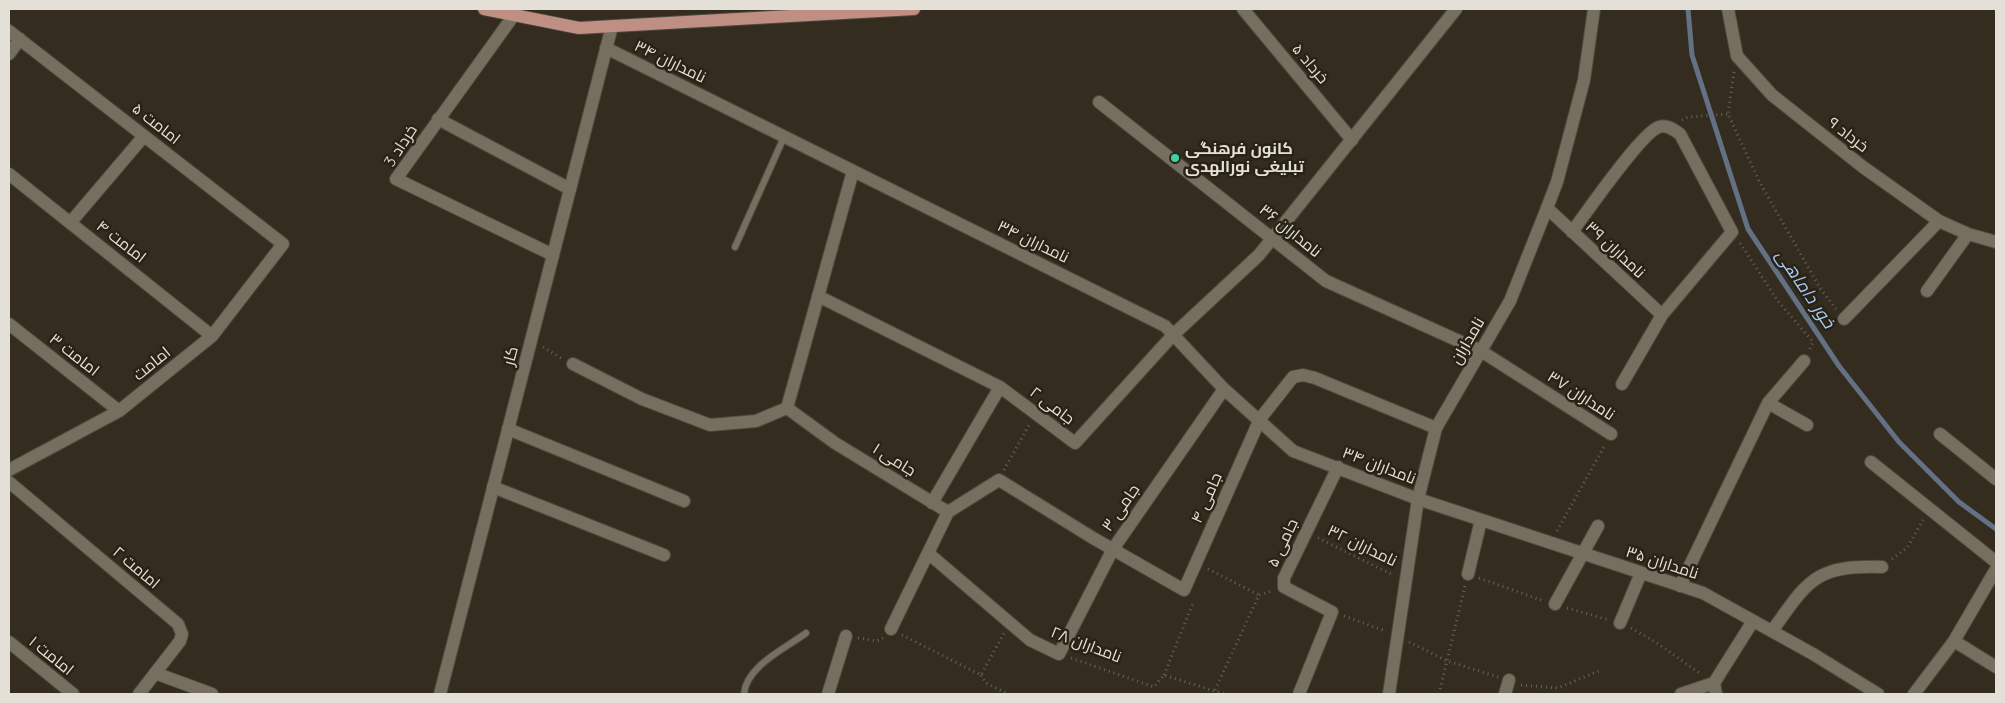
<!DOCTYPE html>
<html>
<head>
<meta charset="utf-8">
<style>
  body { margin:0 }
  #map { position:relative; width:2005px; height:703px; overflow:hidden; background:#332c1f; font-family:Quicksand,sans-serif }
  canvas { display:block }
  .frame { position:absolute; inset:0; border:10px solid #e4e0d7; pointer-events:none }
</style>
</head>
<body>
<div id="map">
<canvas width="2005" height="703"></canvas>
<div class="frame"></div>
</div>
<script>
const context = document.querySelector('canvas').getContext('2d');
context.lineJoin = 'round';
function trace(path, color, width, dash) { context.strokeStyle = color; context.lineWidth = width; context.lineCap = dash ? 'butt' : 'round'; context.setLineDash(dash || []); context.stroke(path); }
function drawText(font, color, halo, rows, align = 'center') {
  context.font = font + ' Quicksand,Cairo,sans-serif'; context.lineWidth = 5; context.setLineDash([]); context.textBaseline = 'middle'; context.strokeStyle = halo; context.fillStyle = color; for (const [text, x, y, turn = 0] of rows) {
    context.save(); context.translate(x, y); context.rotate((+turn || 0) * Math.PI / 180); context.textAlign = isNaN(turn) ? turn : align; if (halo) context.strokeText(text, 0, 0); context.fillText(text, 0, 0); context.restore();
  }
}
trace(new Path2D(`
  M1688,9L1692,55L1748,229L1839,366L1899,442L1959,502L1996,529`), '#647185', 5);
const lane = new Path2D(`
  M735,247L784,137
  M744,694C746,666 786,648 806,633`);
const street = new Path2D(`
  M1243,9L1352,140
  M1728,9L1737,56L1772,95L1863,167L1939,221L1968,234L1996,242
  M514,15L396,179L553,255
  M9,31L283,244L212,336L119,411L9,470
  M606,48L1165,326L1224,389L1293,451L1418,499L1703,593L1813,654L1878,694
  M9,54L20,39
  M1099,102L1326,281L1481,351L1611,434
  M438,119L570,189
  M853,171L787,408L835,443L948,512L891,629
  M9,174L212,336
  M1547,208L1662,315
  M70,223L144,136
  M1572,232C1586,213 1642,132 1659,127C1667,124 1674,130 1680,134L1732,232L1662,315L1622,384
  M1927,291L1968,234
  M818,296L1000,387
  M1844,319L1939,221
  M9,324L119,411
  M573,364L642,399L710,425L756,421L787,408
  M1768,403L1807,425
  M508,429L684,501
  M1940,434L1996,479
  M1871,462L1996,562
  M9,482L178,624L182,634L180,641L139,694
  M493,487L664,555
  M932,503L1000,387L1075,443L1173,335L1259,255L1456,9
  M948,512L999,480L1093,538L1184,590L1260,419L1293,377L1303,375L1315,378L1436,428
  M928,553L1030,640L1059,654L1113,549L1224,389
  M1468,574L1481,520
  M1680,586L1768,403L1804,361
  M1555,604L1598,526
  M1620,623L1641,573
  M1772,631C1808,581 1814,565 1882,567
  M1954,641L1996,569
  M9,642L73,694
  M155,673L212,694
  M828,694L846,636
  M1299,694L1332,612L1284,587V578L1338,467
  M1505,694L1509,680
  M1681,694L1714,683
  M1716,694L1714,683L1753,621
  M1914,694L1954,641L1996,667`);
const secondary = new Path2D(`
  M440,694L612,26
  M1389,694L1418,499L1436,428L1510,301L1547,208L1557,182L1584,80L1594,9`);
const primary = new Path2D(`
  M484,9L579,28L914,9`);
trace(lane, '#4f4a3e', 8);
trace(street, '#4f4a3e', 14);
trace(secondary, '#4f4a3e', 14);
trace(primary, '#4f4a3e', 14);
trace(new Path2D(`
  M1734,72L1728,114L1759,181L1820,288L1836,309
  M1682,120L1688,117L1728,114
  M1740,243L1777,300L1813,342L1810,349
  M543,347L561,358
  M1004,470L1029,425
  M1557,531L1605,445
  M1318,538L1393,575
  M1892,559L1907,548L1923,520
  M1208,569L1259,595
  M1479,578L1544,601
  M1567,608L1609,620
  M1344,616L1385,631
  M1631,628L1657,643L1701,674
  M902,635L981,675L1004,633
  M858,638L877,641L883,638
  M1409,642L1447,661L1498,677
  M1071,658L1154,687L1164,675L1224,694
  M981,675L986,683L1008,694
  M1164,675L1193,603L1192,601
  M1521,685L1558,688L1601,670
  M1215,690L1259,595L1272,591
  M1439,694L1465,586`), '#696357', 3, [1, 4]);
trace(lane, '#766f60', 6);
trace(street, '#766f60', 12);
trace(secondary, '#766f60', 12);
trace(primary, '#bf8f84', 12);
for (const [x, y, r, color] of [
  [1175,158,5,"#3cd4a4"]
]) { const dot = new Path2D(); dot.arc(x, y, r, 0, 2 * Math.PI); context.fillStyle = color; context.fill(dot); trace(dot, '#292316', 2); }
drawText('16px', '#e4e0d7', '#292316', [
  ["نامداران ۳۴",670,62,26],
  ["خرداد ۵",1310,64,50],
  ["امامت ۵",156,124,38],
  ["خرداد ۹",1848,135,38],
  ["خرداد 3",401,146,-57],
  ["نامداران ۳۶",1290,231,39],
  ["امامت ۴",121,242,38],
  ["نامداران ۳۴",1033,242,26],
  ["نامداران ۳۹",1615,250,43],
  ["نامداران",1468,341,-60],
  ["امامت ۳",74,355,38],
  ["کار",511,356,-75],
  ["امامت",152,364,-39],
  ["نامداران ۳۷",1581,396,33],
  ["جامی ۲",1052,406,37],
  ["جامی ۱",894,460,32],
  ["نامداران ۳۴",1379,466,21],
  ["جامی ۴",1207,498,-66],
  ["جامی ۳",1121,508,-55],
  ["جامی ۵",1283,543,-65],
  ["نامداران ۳۲",1362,546,26],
  ["نامداران ۳۵",1662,563,18],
  ["امامت ۲",136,568,40],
  ["نامداران ۲۸",1086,645,21],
  ["امامت ۱",51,656,39]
]);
drawText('bold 16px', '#e4e0d7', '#292316', [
  ["کانون فرهنگی",1185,149],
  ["تبلیغی نورالهدی",1185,167]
], 'left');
drawText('italic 18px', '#abc8f7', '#292316', [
  ["خور داماهی",1805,289,56]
]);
</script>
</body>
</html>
